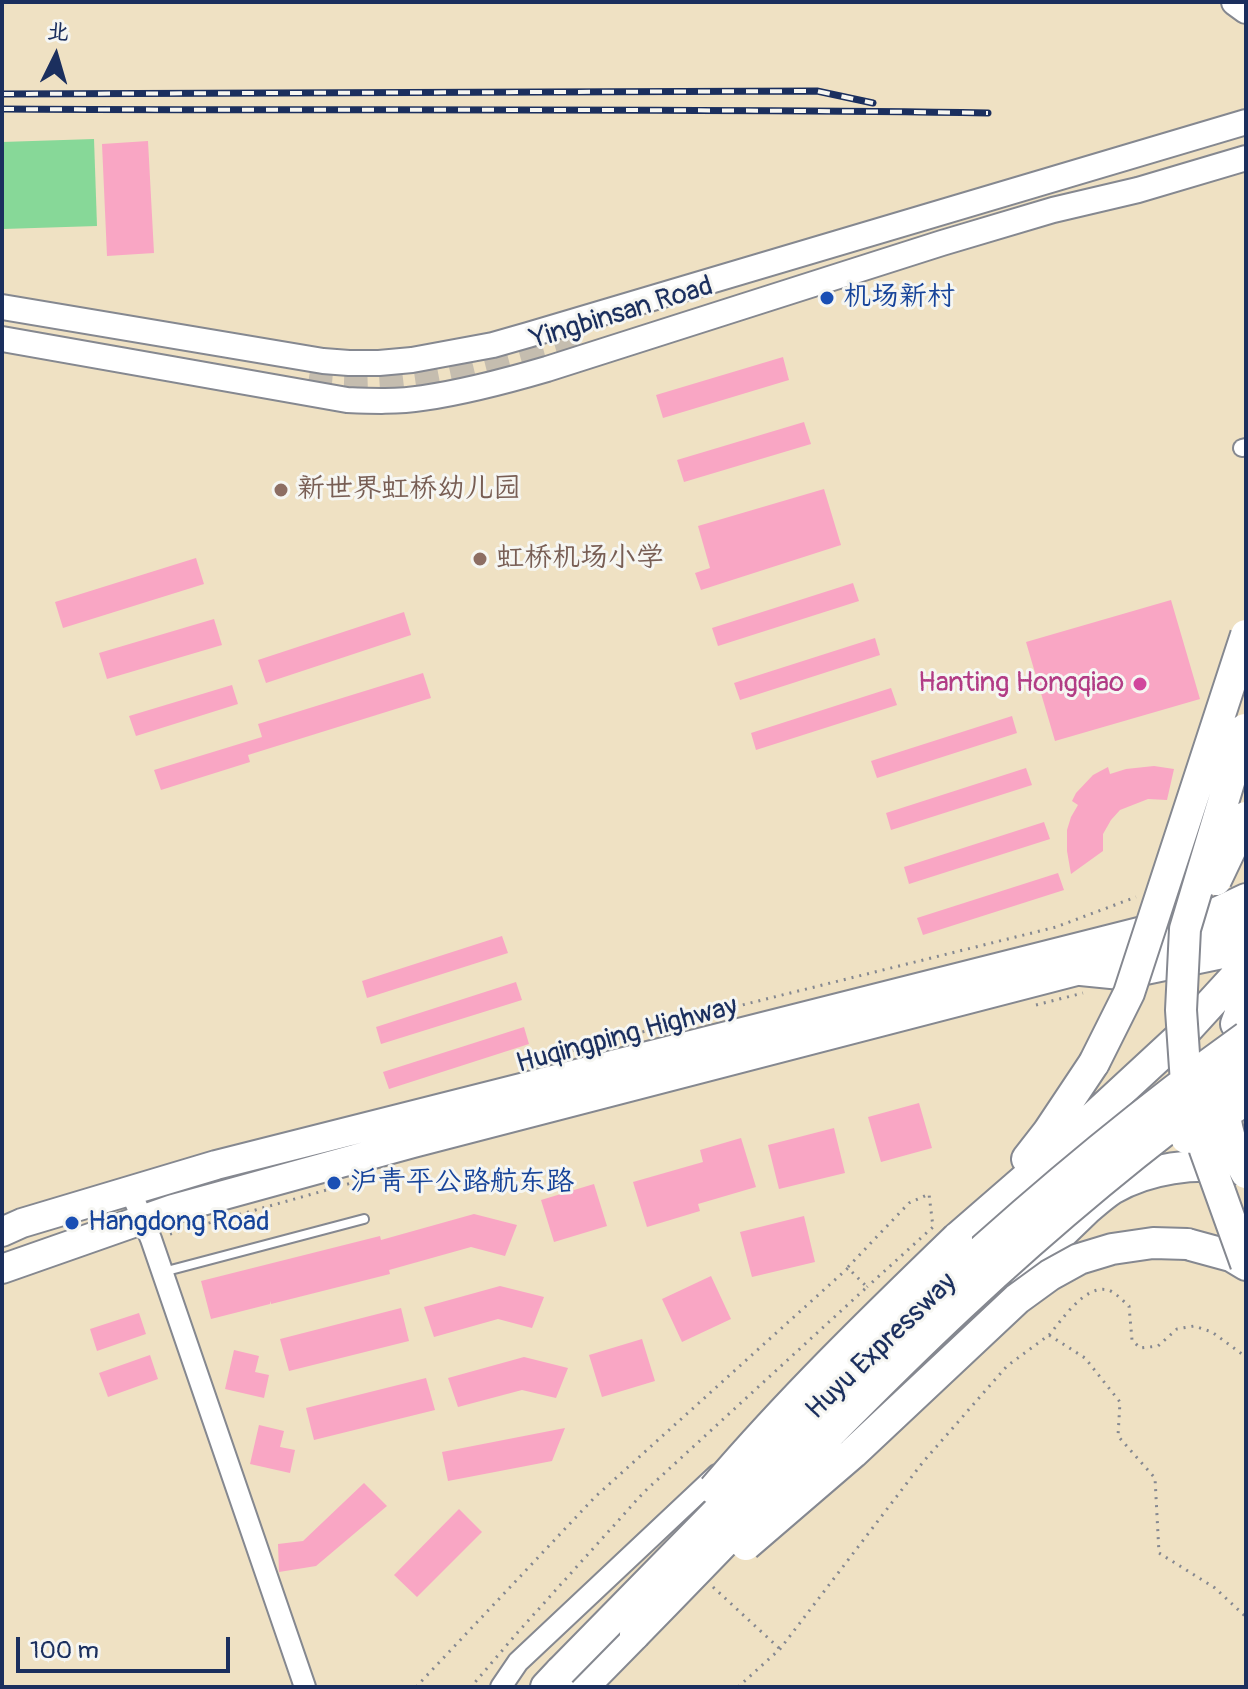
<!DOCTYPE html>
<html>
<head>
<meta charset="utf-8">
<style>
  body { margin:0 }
  #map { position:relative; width:1248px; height:1689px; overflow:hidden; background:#efe1c3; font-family:Pangolin,"LXGW WenKai TC",sans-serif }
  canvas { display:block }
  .frame { position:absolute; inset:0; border:4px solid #1b2f5e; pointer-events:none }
  .north { position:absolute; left:16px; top:16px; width:80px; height:80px; -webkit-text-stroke:6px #f6f6f2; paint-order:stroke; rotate:5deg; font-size:22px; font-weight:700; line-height:32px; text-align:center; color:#1b2f5e }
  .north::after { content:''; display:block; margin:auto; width:28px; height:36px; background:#1b2f5e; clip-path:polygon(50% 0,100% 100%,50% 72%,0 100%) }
  .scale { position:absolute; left:16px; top:1637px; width:214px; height:36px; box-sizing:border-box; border:4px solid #1b2f5e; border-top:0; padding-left:10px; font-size:24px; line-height:28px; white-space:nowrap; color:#1b2f5e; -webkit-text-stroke:6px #f6f6f2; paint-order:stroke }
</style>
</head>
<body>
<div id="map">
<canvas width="1248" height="1689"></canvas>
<div class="frame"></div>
<div class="north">北</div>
<div class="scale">100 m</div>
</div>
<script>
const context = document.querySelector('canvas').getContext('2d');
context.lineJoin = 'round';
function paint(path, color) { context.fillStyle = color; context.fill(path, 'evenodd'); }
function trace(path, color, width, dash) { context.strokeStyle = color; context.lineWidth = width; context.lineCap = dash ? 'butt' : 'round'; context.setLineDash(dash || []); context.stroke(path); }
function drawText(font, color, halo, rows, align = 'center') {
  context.font = font + ' Pangolin,"LXGW WenKai TC",sans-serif'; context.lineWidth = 6; context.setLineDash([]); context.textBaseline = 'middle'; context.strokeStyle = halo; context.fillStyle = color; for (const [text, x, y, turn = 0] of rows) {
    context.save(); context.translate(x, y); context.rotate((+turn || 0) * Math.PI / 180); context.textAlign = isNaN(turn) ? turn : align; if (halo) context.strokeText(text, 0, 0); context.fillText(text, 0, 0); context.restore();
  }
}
paint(new Path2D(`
  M94,139L97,226L3,229L2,142Z`), '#87d898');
paint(new Path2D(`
  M148,141L154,253L107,256L102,144Z
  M783,357L789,380L663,418L656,395Z
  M804,422L811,444L684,482L677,460Z
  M824,489L841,545L701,590L695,573L710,568L698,526Z
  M196,558L204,584L63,628L55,602Z
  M853,583L859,601L718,646L712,628Z
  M1171,600L1200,699L1055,741L1026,642Z
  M404,612L411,635L266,683L258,660Z
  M214,619L222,645L107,679L99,653Z
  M875,638L880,655L740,700L734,683Z
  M423,673L431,698L248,755L250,762L161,790L154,770L262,737L258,724Z
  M232,685L238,704L136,736L129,716Z
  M891,688L897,705L756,750L751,733Z
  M1012,716L1017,733L877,778L871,761Z
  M1154,766L1174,769L1167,800L1148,799L1120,810L1111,820L1103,834V851L1071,874L1067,851V830L1071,817L1078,805L1072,801L1076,793L1093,775L1108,767L1110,774L1126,769Z
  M1026,768L1032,785L891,830L886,813Z
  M1044,822L1050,839L909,884L904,867Z
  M1058,873L1064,890L923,935L917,918Z
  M502,936L508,953L367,998L362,981Z
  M516,982L522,1000L381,1044L376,1027Z
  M524,1027L529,1044L389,1089L383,1072Z
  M919,1103L932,1148L881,1162L868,1117Z
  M834,1128L845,1173L779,1189L768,1145Z
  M741,1138L756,1187L698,1204L700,1211L647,1227L633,1182L703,1162L700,1150Z
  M594,1184L607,1226L554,1242L541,1200Z
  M474,1214L517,1225L505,1256L471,1247L389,1270L390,1274L271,1304L270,1301V1304L211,1319L201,1281L380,1236L381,1240Z
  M804,1216L815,1262L752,1277L740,1232Z
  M711,1276L731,1319L682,1342L662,1299Z
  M500,1286L544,1297L532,1328L498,1319L434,1337L424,1307Z
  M401,1308L409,1341L289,1371L280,1339Z
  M139,1313L146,1334L97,1351L90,1329Z
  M642,1339L655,1381L602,1397L589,1355Z
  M234,1350L259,1356L255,1372L269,1375L264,1398L225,1389Z
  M150,1355L158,1379L108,1397L99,1373Z
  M524,1357L568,1368L556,1398L522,1390L458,1407L448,1378Z
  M426,1378L435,1410L314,1440L306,1408Z
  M259,1425L284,1431L280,1447L295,1450L290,1473L250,1464Z
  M565,1428L552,1461L448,1481L442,1452Z
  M364,1483L387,1506L316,1566L279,1572L278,1544L303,1541Z
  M459,1509L482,1532L417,1597L394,1575Z`), '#f9a6c4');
trace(new Path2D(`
  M308,383C401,399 496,365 585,341`), '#c5bdaf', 24, [24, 12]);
const service = new Path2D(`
  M163,1272L364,1219`);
const minor = new Path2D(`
  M1242,448L1246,447`);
const tertiary = new Path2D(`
  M130,1190L151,1239L305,1687
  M501,1687L518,1662L717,1475`);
const secondary = new Path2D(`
  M2,307L323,361L349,363H379L412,360L493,345L528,335L1246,122
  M2,339L347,400C372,401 398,402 423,398C465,392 506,381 547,369L942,243L1053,210L1138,190L1246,158`);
const primary = new Path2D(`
  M1235,2L1246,10`);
const trunk = new Path2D(`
  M2,1232L22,1223L216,1165L1214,913L1246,898
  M2,1269L173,1209L413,1143L1246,927`);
const motorway = new Path2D(`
  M1081,970L1121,974L1246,948
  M1236,1024L1246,997
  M1027,1159L1048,1132L1094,1063
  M957,1238L1048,1159L1180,1037L1246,965
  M1187,1244L1231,1256L1246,1265
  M832,1451L948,1343L1087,1209C1095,1202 1103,1195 1112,1189C1148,1168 1195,1162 1236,1168
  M546,1687L561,1671
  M583,1687L635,1634`);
trace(service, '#858890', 12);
trace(minor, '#858890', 20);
trace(tertiary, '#858890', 24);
trace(secondary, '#858890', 28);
trace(primary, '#858890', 30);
trace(trunk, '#858890', 32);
trace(motorway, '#858890', 34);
trace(new Path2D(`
  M1036,1005L1083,993
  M542,1059L746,1004L1056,927L1136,897
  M170,1234L355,1182
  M848,1267L909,1203L929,1194L933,1227L867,1287
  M1049,1335C1062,1320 1085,1284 1108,1290C1115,1292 1123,1301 1129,1306L1132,1340L1140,1348L1158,1346L1177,1329L1194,1326L1212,1332L1246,1357
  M713,1587L780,1649
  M416,1687L595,1497L848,1268L867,1287L644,1492L518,1632L471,1687
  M738,1687L780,1649L923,1462L1007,1366L1049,1335L1085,1358L1120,1402L1118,1436L1155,1478L1159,1553L1215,1588L1246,1617`), '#858890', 3, [2, 6]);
trace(service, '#fff', 8);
trace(minor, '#fff', 16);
trace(tertiary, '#fff', 20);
trace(secondary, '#fff', 24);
trace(primary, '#fff', 26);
trace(trunk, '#fff', 28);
trace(motorway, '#fff', 30);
const rail = new Path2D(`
  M2,94L817,91L873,103
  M2,109C331,111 659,108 988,113`);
trace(rail, '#1b2f5e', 7);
trace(rail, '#f6f6f2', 4, [12]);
const motorwayBridge = new Path2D(`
  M1245,729L1185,929L1181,1010L1186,1083L1205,1150L1246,1264
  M1216,880L1246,817
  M1094,1063L1129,993L1246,635
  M1225,1097C1223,1125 1232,1149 1246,1173
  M1186,1138L1246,1100
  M714,1489C790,1400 873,1319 957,1238
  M746,1545L853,1453L1017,1299L1050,1275L1079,1259L1112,1249L1153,1243L1187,1244
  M635,1634C743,1524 848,1411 960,1306C1049,1223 1147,1141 1246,1070
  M561,1671C635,1596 709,1521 782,1446C836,1391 889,1335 946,1283C1041,1196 1141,1112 1246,1037`);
trace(motorwayBridge, '#858890', 34, []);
trace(motorwayBridge, '#fff', 30);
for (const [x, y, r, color] of [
  [827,298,8,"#1a4fb4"],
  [281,490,8,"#8d6e63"],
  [480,559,8,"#8d6e63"],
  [1140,684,8,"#d1479c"],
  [334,1183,8,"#1a4fb4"],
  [72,1223,8,"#1a4fb4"]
]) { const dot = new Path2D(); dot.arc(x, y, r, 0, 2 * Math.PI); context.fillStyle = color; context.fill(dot); trace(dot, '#f6f6f2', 3); }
drawText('28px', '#164399', '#f6f6f2', [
  ["机场新村",843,298],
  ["沪青平公路航东路",350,1183],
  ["Hangdong Road",88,1223]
], 'left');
drawText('28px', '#1b2f5e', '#f6f6f2', [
  ["Yingbinsan Road",622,314,-17],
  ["Huqingping Highway",627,1036,-15],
  ["Huyu Expressway",882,1347,-44]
]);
drawText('28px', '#785e54', '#f6f6f2', [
  ["新世界虹桥幼儿园",297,490],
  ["虹桥机场小学",496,559]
], 'left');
drawText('28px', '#b23c85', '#f6f6f2', [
  ["Hanting Hongqiao",1124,684]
], 'right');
</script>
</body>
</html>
